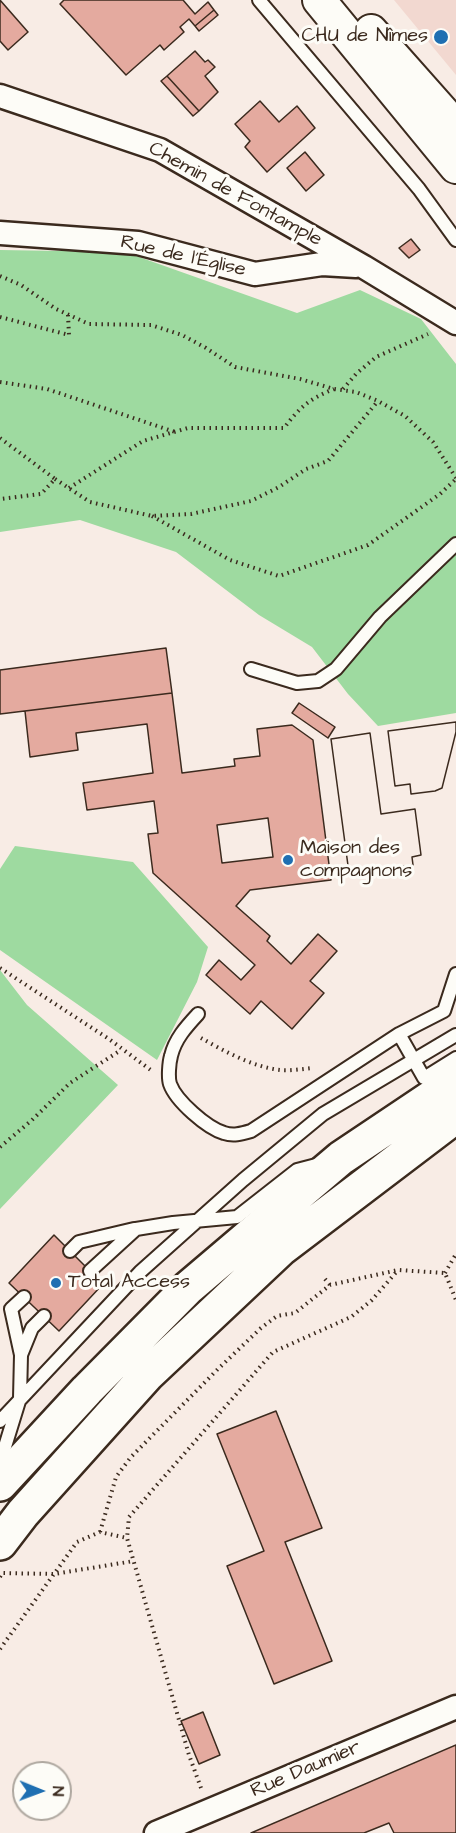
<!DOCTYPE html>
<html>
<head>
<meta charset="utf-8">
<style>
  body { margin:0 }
  #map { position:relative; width:456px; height:1833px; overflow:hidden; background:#f8ece5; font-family:"Architects Daughter",sans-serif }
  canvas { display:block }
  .north { position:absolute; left:12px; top:1761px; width:60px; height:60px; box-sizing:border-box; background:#fdfcf7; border:2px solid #afa8a0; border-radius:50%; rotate:91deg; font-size:16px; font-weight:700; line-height:24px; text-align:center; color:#3b2a1e }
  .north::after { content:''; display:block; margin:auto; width:21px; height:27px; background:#1f6fb2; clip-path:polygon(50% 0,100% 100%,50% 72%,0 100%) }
</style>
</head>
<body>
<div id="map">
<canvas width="456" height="1833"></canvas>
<div class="north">N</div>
</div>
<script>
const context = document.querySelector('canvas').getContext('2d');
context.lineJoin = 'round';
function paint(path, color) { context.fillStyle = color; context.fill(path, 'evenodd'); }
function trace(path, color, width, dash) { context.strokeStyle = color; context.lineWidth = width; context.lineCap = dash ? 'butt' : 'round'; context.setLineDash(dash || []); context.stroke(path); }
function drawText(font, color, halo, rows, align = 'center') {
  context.font = font + ' "Architects Daughter",sans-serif'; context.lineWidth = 6; context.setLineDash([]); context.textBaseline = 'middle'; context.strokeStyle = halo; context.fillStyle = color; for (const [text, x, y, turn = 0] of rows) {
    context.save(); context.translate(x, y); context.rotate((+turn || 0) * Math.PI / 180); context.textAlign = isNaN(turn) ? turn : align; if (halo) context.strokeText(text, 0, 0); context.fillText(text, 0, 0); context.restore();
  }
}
paint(new Path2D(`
  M394,0H456V75Z`), '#f2d8d0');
paint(new Path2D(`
  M0,250L125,252L297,313L360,290L421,319L456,364V713L378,726L348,694L312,647L259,615L176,552L80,520L0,532Z
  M15,846L133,862L208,947L197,982L157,1060L0,950V869Z
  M0,970L27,1005L118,1085L0,1209Z`), '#9edaa0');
const building = new Path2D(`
  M0,0L28,32L8,50L0,41Z
  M64,0H183L195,14L208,2L214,10L195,26L189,19L180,27L184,32L164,50L160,45L126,75L60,4Z
  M214,10L218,15L199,31L195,26Z
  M195,51L205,62L208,60L215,67L205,76L218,92L199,111L167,76Z
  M167,76L199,111L193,116L161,81Z
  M260,101L279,122L297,106L315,128L267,172L245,147L250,141L235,124Z
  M305,152L324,175L306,191L287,168Z
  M411,239L420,250L409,258L399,248Z
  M166,648L172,693L0,714V670Z
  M172,693L182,773L235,766L234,759L260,756L257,729L292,725L313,740L331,880L250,890L236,906L270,936L267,941L291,964L318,934L337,951L310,981L324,993L292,1029L261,1001L250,1014L206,975L219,960L241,980L255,965L153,873L148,834L158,833L154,801L87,810L83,783L153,773L147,724L76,733L78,750L30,757L25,711ZM268,818L273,857L222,863L217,825Z
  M299,703L335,727L328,738L292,713Z
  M456,722V732L442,788L435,791L411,794L410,784L395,786L388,731Z
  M456,722V732L442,788L435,791L411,794L410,784L395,786L388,731Z
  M370,733L381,814L415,809L421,855L412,857L413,865L349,873L331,739Z
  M370,733L381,814L415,809L421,855L412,857L413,865L349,873L331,739Z
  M54,1235L103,1284L59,1331L9,1283Z
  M276,1411L322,1528L285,1542L332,1661L274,1684L227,1566L264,1551L217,1434Z
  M203,1712L220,1755L199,1764L181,1721Z
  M456,1745V1833H394L389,1823L364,1833H251Z`);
paint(building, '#e4aa9f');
trace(building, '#3b2a1e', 1.5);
const service = new Path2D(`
  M259,0L419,189L456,240
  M251,669L297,683L318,681L336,669L380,617L456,544
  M198,1014C186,1027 175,1039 171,1056C169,1063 168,1078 170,1084C176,1101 207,1128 224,1133C233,1136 241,1134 251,1131L399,1034L444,1011L456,974
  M399,1034L424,1078L456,1058
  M70,1251L79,1242L134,1229
  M90,1271L136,1229L173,1223L237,1217L297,1170L320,1164
  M21,1355L11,1309L24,1297
  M0,1421L140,1272L243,1180L323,1114L456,1035
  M0,1463L20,1398L21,1355L32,1328L44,1316`);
const minor = new Path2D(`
  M0,96L160,150L364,267L456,323
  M0,233L138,243L255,274L322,264L356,266
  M156,1833L456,1707`);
const secondary = new Path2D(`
  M319,0L456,167
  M371,31L456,127`);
const primary = new Path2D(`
  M0,1484L87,1390L188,1288L341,1158L456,1081
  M0,1543L23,1513L147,1375L282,1248L456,1116`);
trace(service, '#3b2a1e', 16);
trace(minor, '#3b2a1e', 27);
trace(secondary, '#3b2a1e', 36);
trace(primary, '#3b2a1e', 38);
trace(new Path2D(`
  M0,276L21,285L56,309L89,324L151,325L182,335L206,348L235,367L300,379L334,389L356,392L378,401L405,416L433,442L456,478
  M0,317L69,335L68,315
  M0,382L47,389L175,432
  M343,389L356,374L376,357L428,334
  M0,438L55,479L41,494L0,499
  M55,479L90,502L152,516L191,514L251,501L279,487L306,469L328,461L378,401
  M69,488L143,441L188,428H284C300,407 309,399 334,389
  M152,516L230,560L279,576L368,545L440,494L456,479
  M0,968L109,1039L152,1071
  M201,1038C224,1051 253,1067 280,1070C290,1071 302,1069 313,1068
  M0,1147L32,1120L70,1083L121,1050
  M445,1273L456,1254
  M325,1279L330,1285
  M100,1532L116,1477L131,1457L218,1369L261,1328L277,1316L295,1313L330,1285L398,1270L445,1273L456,1300
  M0,1577L2,1573L54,1574L134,1561
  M0,1649L77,1542L100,1532L127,1538
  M201,1788L189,1755L127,1538L129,1517L273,1352L351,1317L372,1300L398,1270`), '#3b2a1e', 4, [1.5, 4.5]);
trace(service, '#fdfcf7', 12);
trace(minor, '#fdfcf7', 22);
trace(secondary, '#fdfcf7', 32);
trace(primary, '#fdfcf7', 33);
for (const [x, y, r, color] of [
  [441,37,8,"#1f6fb2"],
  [288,860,6,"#1f6fb2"],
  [56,1283,6,"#1f6fb2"]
]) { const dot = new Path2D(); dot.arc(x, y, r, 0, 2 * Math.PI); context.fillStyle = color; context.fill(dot); trace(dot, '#fdfcf7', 2); }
drawText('20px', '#3b2a1e', '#fdfcf7', [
  ["CHU de Nîmes",428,37,"right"],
  ["Maison des",300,849],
  ["compagnons",300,872],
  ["Total Access",68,1283]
], 'left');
drawText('20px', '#3b2a1e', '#fdfcf7', [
  ["Chemin de Fontample",235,195,29],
  ["Rue de l'Église",183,257,13],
  ["Rue Daumier",306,1770,-23]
]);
</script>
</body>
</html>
